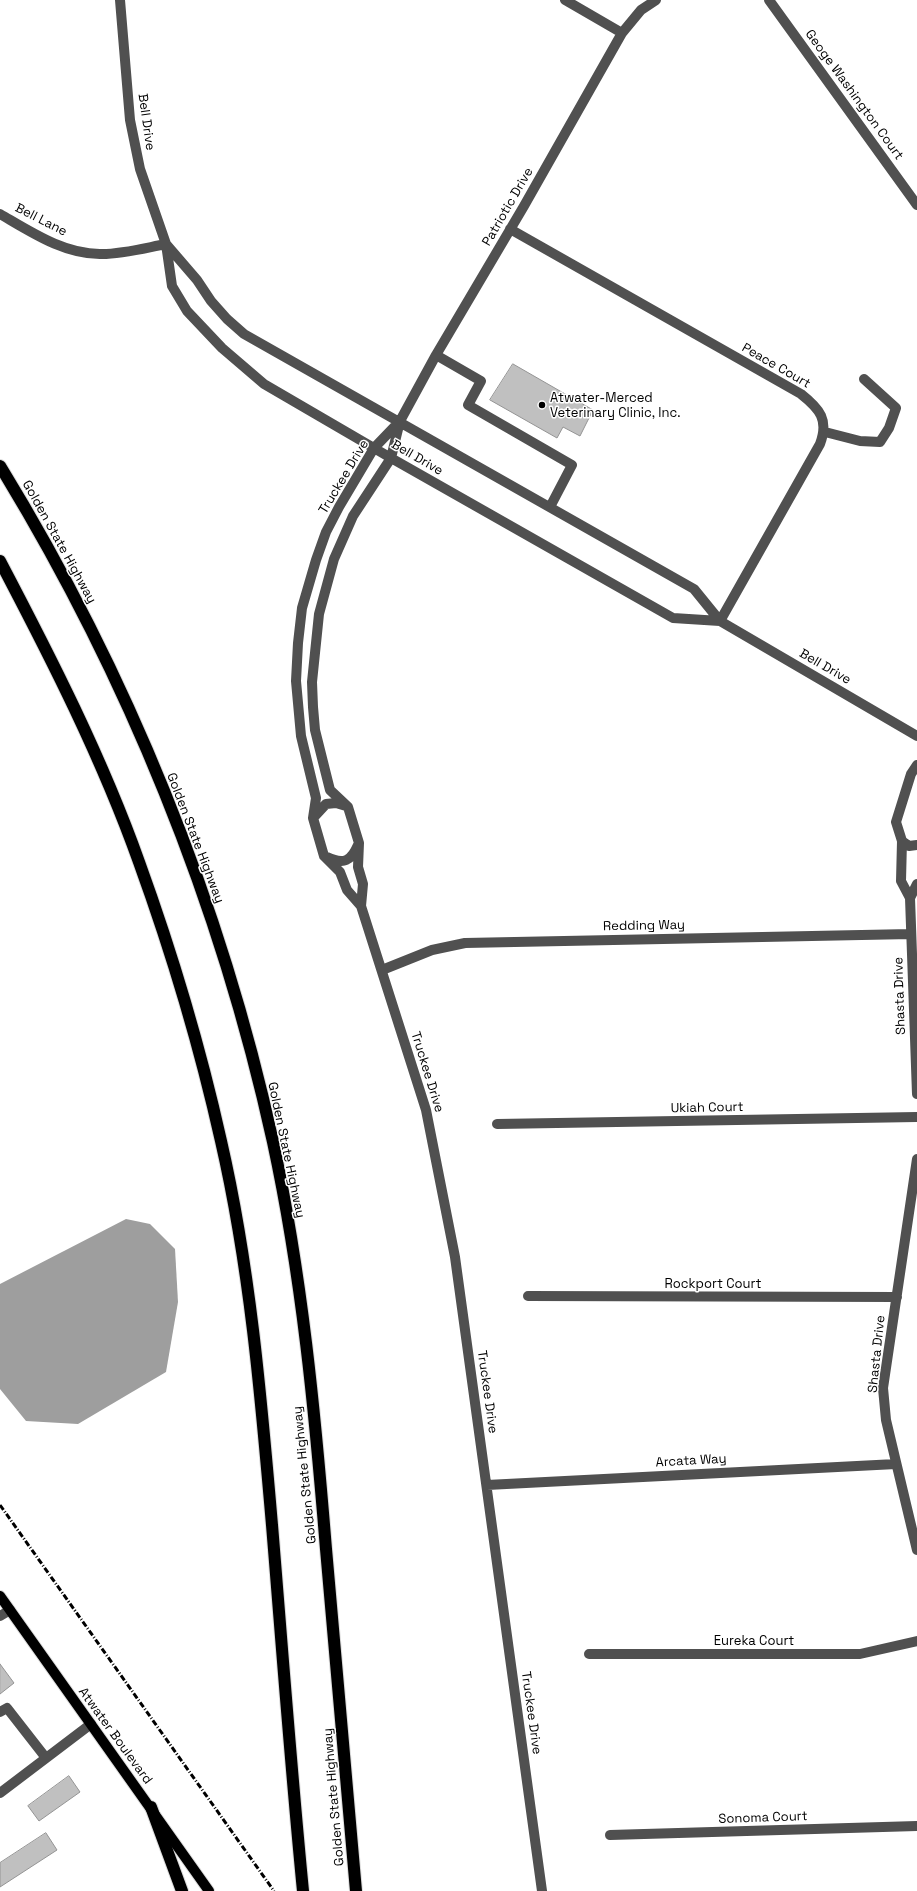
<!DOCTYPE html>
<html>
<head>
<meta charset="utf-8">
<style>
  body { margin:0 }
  canvas { display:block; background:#fff }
</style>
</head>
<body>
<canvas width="917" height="1891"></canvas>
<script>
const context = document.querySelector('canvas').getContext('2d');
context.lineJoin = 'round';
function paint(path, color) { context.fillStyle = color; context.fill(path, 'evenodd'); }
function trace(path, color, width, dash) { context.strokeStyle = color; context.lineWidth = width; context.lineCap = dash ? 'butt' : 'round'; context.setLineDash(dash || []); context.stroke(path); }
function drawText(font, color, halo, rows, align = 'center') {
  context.font = font + ' "Space Grotesk",sans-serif'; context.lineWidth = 3; context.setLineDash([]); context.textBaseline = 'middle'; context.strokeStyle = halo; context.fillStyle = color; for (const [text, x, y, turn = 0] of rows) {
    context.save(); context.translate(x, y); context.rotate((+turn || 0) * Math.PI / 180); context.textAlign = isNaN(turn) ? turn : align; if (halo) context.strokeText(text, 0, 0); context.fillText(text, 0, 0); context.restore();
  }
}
paint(new Path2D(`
  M126,1219L150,1224L175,1249L178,1302L166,1372L78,1424L26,1421L0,1389V1284Z`), '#9e9e9e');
const building = new Path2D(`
  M513,364L593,410L580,436L563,427L557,438L490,400Z
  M0,1664L14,1683L0,1694Z
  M69,1776L80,1792L39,1821L28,1806Z
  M46,1833L57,1850L0,1887V1863Z`);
paint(building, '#c0c0c0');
trace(building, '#949494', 1);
const major = new Path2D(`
  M0,1596L209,1891`);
const highway = new Path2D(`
  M0,466C127,673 221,904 273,1142C302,1276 315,1413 326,1549C336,1663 346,1777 356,1891
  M0,561C51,658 102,758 139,862C172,953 200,1047 221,1141C250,1267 261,1397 272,1525C282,1647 291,1769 303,1891
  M151,1807L182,1891`);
trace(major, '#dbdbdb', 12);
trace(highway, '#dbdbdb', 14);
trace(new Path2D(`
  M120,0L130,120L140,169L166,244L172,286L187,311L222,348L264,384L391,458L673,618L720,621
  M565,0L622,33
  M769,0L917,205
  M0,214C31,232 65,255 102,254C123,254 145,248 166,244
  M510,229L801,394C820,409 829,420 820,444L720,621
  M166,244L197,280L211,301L227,319L244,334L694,589L720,621L917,736
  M436,355L481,381L468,405L572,465L550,507
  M400,421L374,448L339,507L326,532L316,560L302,608L298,643L296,681L301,736L316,798L313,818L324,856L340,872L347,890L361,906L426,1110L455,1257L542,1891
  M825,432L860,441L880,442L889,428L896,408L864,379
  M917,765L911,774L896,822L902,841L901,881L910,898L917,1094
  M313,818L326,804L336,803L346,806
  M902,841L909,846L917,845
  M327,857C344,865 351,861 358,845
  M910,898L917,884
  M361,906L363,884L358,867L359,843L348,807L330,790L315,730L313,707L312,682L319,614L334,559L353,516L391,458L400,421L436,355L524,206L622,33L641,10L656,0
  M382,970L432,950L465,943L911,934
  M497,1124L917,1117
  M917,1159L883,1388L886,1420L917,1550
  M528,1296L897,1297
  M487,1485L896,1464
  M0,1616L10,1610
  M589,1654H860L917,1641
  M0,1712L7,1708L46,1758
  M0,1793L91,1724
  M610,1835L917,1826`), '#505050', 10);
trace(major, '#000', 10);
trace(highway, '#000', 12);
trace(new Path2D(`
  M0,1505L274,1891`), '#000', 3, [6, 2, 1, 2]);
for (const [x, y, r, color] of [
  [542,405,4,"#000"]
]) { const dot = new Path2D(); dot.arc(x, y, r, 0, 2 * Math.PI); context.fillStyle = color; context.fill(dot); trace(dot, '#fff', 1.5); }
drawText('13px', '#000', '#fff', [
  ["Geoge Washington Court",854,95,54],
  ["Bell Drive",146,122,82],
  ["Patriotic Drive",508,207,-60],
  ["Bell Lane",41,220,27],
  ["Peace Court",776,366,30],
  ["Bell Drive",417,458,30],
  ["Truckee Drive",344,477,-59],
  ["Golden State Highway",59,542,61],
  ["Bell Drive",825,667,30],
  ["Golden State Highway",195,838,69],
  ["Redding Way",644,926,-1],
  ["Shasta Drive",900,996,-92],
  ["Truckee Drive",427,1072,73],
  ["Ukiah Court",707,1108,-1],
  ["Golden State Highway",286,1150,78],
  ["Rockport Court",713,1284],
  ["Shasta Drive",877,1354,-84],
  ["Truckee Drive",487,1392,82],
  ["Arcata Way",691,1461,-3],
  ["Golden State Highway",305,1475,-96],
  ["Eureka Court",754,1641],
  ["Truckee Drive",531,1713,82],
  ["Atwater Boulevard",115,1736,54],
  ["Golden State Highway",334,1797,-95],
  ["Sonoma Court",763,1818,-2]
]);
drawText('13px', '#000', '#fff', [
  ["Atwater-Merced",550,398],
  ["Veterinary Clinic, Inc.",550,413]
], 'left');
</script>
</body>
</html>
